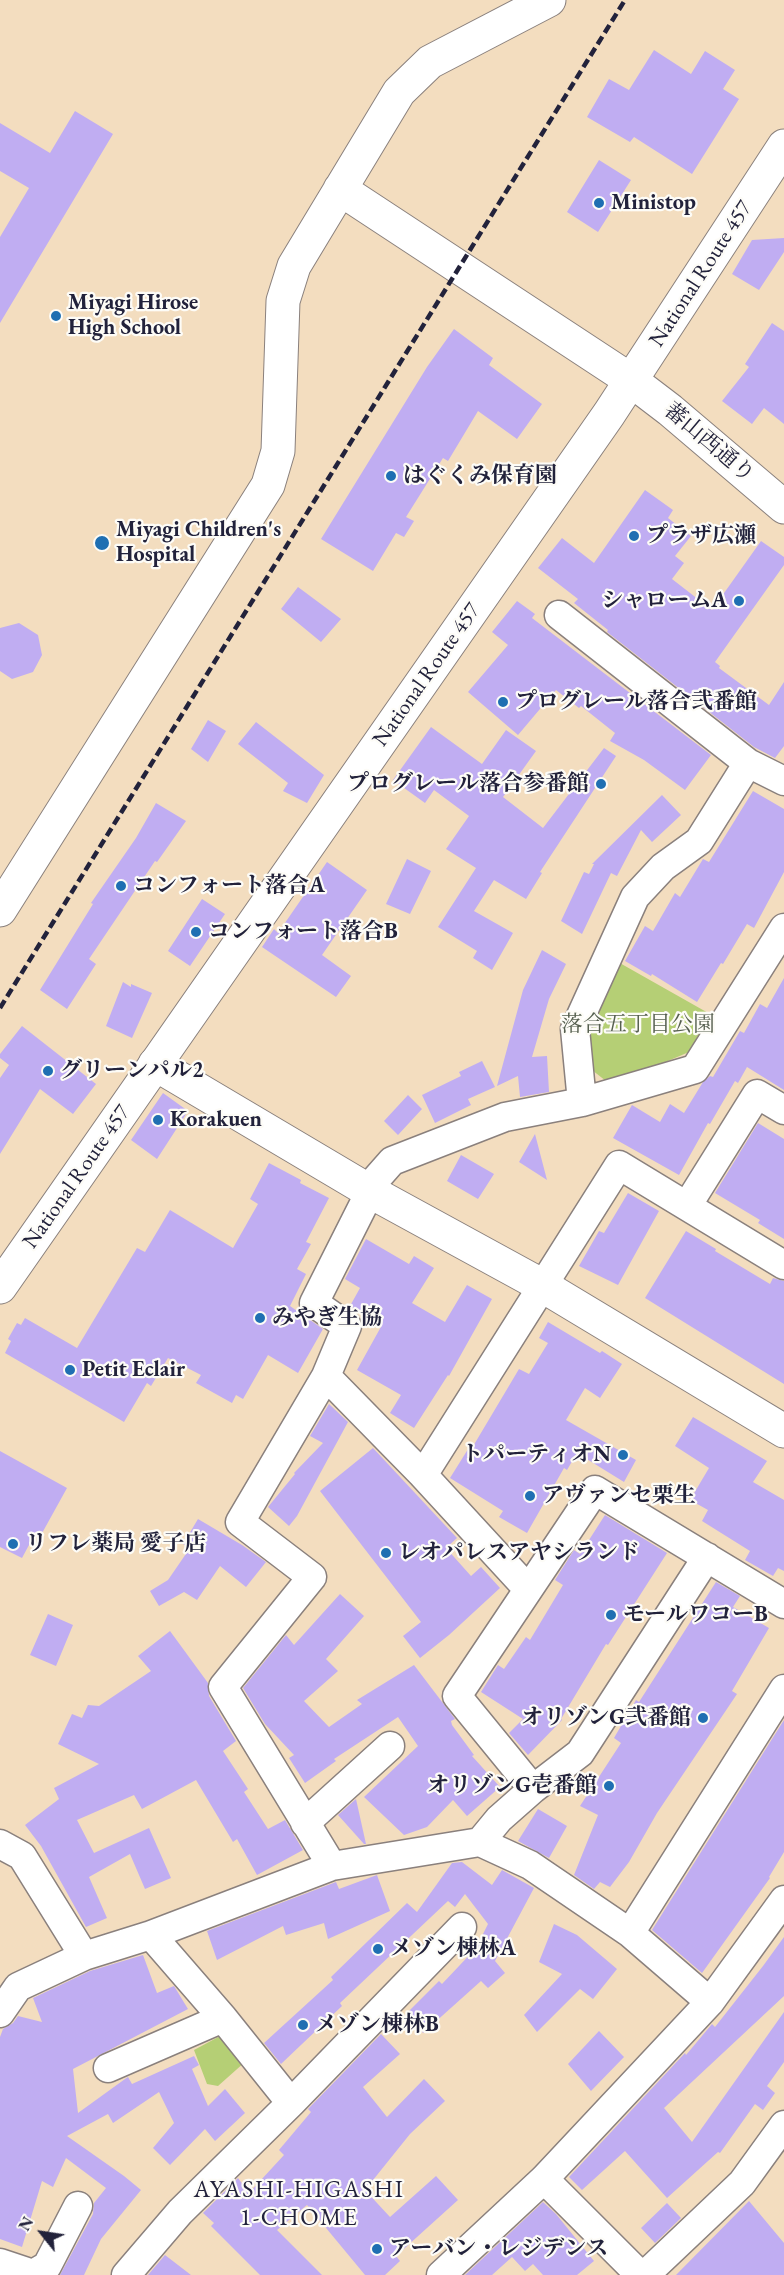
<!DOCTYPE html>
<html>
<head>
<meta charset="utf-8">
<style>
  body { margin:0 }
  #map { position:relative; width:784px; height:2275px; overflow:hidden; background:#f3ddbf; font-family:"EB Garamond",serif }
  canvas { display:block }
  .north { position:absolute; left:12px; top:2203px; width:60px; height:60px; -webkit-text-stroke:4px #fdfcf7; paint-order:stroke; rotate:300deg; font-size:16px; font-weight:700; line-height:24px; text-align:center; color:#22223b }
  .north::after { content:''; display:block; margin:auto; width:21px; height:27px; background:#22223b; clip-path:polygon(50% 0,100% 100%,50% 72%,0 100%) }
</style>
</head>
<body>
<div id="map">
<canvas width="784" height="2275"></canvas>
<div class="north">N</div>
</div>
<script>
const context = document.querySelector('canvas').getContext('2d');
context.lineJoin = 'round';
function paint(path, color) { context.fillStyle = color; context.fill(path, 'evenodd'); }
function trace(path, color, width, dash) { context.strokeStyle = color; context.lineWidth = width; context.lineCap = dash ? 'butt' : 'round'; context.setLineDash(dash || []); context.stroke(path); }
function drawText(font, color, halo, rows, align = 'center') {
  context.font = font + ' "EB Garamond","Noto Serif JP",serif'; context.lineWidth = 4.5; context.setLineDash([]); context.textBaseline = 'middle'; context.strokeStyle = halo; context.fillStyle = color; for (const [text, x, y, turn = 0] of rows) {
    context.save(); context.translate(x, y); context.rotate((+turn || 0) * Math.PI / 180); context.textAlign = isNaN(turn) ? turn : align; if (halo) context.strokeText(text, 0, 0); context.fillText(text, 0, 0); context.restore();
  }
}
paint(new Path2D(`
  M618,962L710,1014L689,1052L611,1085L592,1070L585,1029Z
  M224,2034L245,2062L218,2086L207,2084L194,2050Z`), '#b5cf75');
paint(new Path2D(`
  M654,50L691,74L705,51L735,70L723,89L739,99L692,174L634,137L630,142L587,117L609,79L629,90Z
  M75,111L113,134L0,323V237L29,188L0,171V123L50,153Z
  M599,160L631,180L598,232L567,212Z
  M784,238V252L759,290L732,274L752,240Z
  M772,323L784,331V424L764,408L752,424L722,401L749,367L745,364Z
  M454,329L493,358L489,365L542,404L517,439L478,411L448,461L443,458L406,517L414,521L404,537L396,533L373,571L321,539L427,367Z
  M645,490L673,510L668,518L691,536L675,556L684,563L672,579L712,610L761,541L784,557V565L715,662L720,666L719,668L769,705L784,682V746L775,758L754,747L607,632L608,630L574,603L578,599L538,568L562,538L594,563Z
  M298,587L341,619L321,642L281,609Z
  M517,601L535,614L532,618L711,755L685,790L644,760L610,741L615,733L581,706L579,708L556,690L518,735L468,692L508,645L492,632Z
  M19,623L38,635L42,655L33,672L12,679L0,671V628Z
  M208,720L226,731L208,762L191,749Z
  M256,722L324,775L307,803L283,791L288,783L238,744Z
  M431,727L482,764L506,730L536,751L503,797L543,828L604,748L616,756L540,872L542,873L526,899L494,880L474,911L513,933L492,970L473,958L477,951L438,927L476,868L446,849L469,816L434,790L425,803L393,780Z
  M753,791L784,809V872L754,928L747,924L723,964L721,963L697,1002L652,974L651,976L625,961L645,926L653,931L675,893L680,897L703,859L709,862Z
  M662,795L681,815L652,842L641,830L617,876L611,873L582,934L561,921L584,872L589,874L594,864H592Z
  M156,803L186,821L157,862L155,861L89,959L96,964L67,1009L40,990L93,904L91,903L136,838Z
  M407,859L431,871L410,914L386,904Z
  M327,862L367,890L322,955L351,976L336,997L262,947L274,929L278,933Z
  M202,899L225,914L190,966L168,951Z
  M542,950L566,964L549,999L532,1057L547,1056L549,1092L520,1097L518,1076L497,1086L523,990Z
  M784,978V1090L747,1067L738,1083L735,1081L710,1124L708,1123L679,1175L613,1138L632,1105L660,1122L670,1104L684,1113L703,1082L710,1076L713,1077L740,1031L744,1033L760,1004L767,1008Z
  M123,982L131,987V984L152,993L132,1038L106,1026Z
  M22,1026L96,1084L73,1114L40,1089L0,1154V1078L9,1065L0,1058V1054Z
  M482,1061L495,1087L468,1099L471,1105L435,1123L422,1095L461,1076L459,1072Z
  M163,1093L188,1111L157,1159L131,1140Z
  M408,1095L422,1109L398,1135L384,1121Z
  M758,1123L784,1139V1239L758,1223L760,1220L715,1193Z
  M535,1134L547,1180L519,1162Z
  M461,1155L494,1174L478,1199L447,1181Z
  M269,1163L301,1180L300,1183L329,1198L306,1242L311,1244L297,1269L306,1274L290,1306L323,1329L298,1373L268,1355L243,1399L236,1395L232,1403L196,1383L201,1375L168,1358L151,1386L147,1383L124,1422L5,1353L11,1341L8,1339L17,1323L21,1325L25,1318L77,1348L137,1248L145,1252L170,1210L233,1248L258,1204L250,1199Z
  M628,1193L659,1211L618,1285L579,1266L599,1231L604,1233Z
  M686,1231L716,1249L715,1251L770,1284L773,1278L784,1281V1384L645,1298Z
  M366,1239L409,1264L414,1256L434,1268L412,1303L445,1322L467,1285L492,1299L449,1376L448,1375L414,1428L390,1413L401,1395L357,1370L382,1325L350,1306L360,1288L345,1279Z
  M548,1322L600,1353L602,1351L622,1364L600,1398L585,1388L566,1420L636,1460L624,1482L577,1453L567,1470L564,1468L527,1533L499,1517L503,1511L450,1478L470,1446L472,1448L519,1369L529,1374L548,1343L539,1338Z
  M329,1404L348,1422L297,1516L289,1526L268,1507L295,1474L294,1473L323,1443L310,1436Z
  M693,1417L767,1461L753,1482L784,1500V1571L778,1568L773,1576L745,1560L750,1551L702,1521L708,1510L690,1500L709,1468L675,1446Z
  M373,1448L457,1538L446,1548L471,1576L481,1567L500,1588L449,1635L420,1658L403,1636L421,1622L320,1491Z
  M0,1451L67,1488L41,1535L36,1532L22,1558L0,1547Z
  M605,1515L667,1553L608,1645L606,1644L561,1719L562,1720L528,1755L509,1733L523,1719L481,1692L498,1665L504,1669L526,1637L530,1640L563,1585L555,1580L574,1550L580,1554Z
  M198,1519L242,1545L266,1562L246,1587L220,1566L197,1600L184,1592L159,1606L150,1591L168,1580L190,1548L183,1544Z
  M716,1582L740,1596L733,1607L769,1628L732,1691L737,1694L657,1813L629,1862L610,1887L600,1882L594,1889L574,1875L598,1815L580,1806L621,1743L614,1738L636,1700L639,1702Z
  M340,1594L364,1616L326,1659L338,1671L304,1701L329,1727L362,1704L357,1700L414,1665L455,1719L451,1721L452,1725L474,1755L472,1756L500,1787L467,1816L453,1800L427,1827L404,1835L364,1797L418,1746L398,1717L334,1759L336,1761L305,1783L289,1758L294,1755L265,1724L243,1688L286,1635L294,1645Z
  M48,1614L73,1625L56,1666L30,1655Z
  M170,1631L208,1683L209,1696L236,1741L223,1751L248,1789L244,1792L268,1829L285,1820L303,1850L257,1875L237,1839L233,1842L196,1780L142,1809L134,1795L77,1820L94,1853L149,1828L171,1878L145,1889L130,1854L89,1877L107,1918L86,1927L41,1846L25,1825L59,1799L54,1788L99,1764L58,1744L72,1714L82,1718L88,1705L99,1706L151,1671L138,1656Z
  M784,1720V1852L769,1877L770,1878L702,1973L652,1930Z
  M356,1799L366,1844H364L338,1815Z
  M538,1809L567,1826L549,1858L518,1841Z
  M462,1862L492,1885L502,1870L534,1888L495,1961L505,1973L488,1988L481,1981L423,2033L408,2012L439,1981L442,1984L476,1948L488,1924L465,1894L455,1907L448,1901L340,2003L342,2006L281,2064L264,2043L333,1980L331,1977L407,1903L417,1912L452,1863Z
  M377,1875L390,1911L328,1939L324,1923L286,1935L283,1926L217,1960L207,1931L336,1882L339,1889Z
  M554,1924L577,1935L617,1969L593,1999L580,1989L537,2032L524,2015L562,1974L539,1962Z
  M784,1937V1996L664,2108L692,2142L784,2012V2062L767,2086L775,2093L763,2110L755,2104L720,2153L718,2152L667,2198L625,2151L582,2190L569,2177L685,2053L686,2055L712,2024L715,2027L763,1966Z
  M143,1955L157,1993L174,1986L188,2009L73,2069L78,2113L125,2079L128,2077L132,2084L194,2056L199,2065L192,2069L208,2106L225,2089L245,2113L215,2141L205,2129L170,2165L153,2148L174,2123L159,2092L113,2123L108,2114L67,2136L124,2176L141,2190L101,2239L84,2275H60L93,2214L94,2203L106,2188L66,2158L53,2187L42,2181L22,2247L0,2239V2037L3,2029L13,2023L18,2016L42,2022L33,1998L90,1971Z
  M599,2031L624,2057L591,2091L568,2064Z
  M381,2034L400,2054L363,2087L387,2117L424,2079L445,2101L410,2134L365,2190L390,2217L436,2176L458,2200L396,2256L400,2261L385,2275H365L307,2205L277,2230L322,2275H260L211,2226L214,2223L203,2213L238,2178L249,2193L284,2155L279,2150L311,2112L308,2109Z
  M749,2201L784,2243V2275H676Z
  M543,2202L556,2214L594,2261L577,2275H543L533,2264L525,2271L512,2257L492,2275H465Z
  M667,2203L681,2218L655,2243L641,2228Z
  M165,2255L191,2275H148Z`), '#c0adf2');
const minor = new Path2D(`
  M559,615L748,763L784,781
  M582,1102L575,1029L635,897L663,867L699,841L748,763
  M687,1206L757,1094L784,1110
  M326,1376L240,1522L312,1577L223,1687L332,1866
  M423,1475L619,1165L784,1265
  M527,1588L423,1475L326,1376L347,1326L314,1303L377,1178L392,1161L505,1117L582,1102L695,1069L784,928
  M533,1789L457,1696L595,1490L784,1604
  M305,1823L390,1746
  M480,1842L499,1819L533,1789L580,1753L707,1557
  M0,1844L22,1856L84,1956L18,1987L0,2013
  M630,1933L784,1689
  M151,1935L332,1866L480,1842L530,1865L630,1933L710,2002
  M84,1956L151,1935L223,2018L291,2103L180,2212L126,2275
  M108,2068L223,2018
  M291,2103L462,1927
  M544,2179L640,2275
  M0,2263L33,2274L47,2266L78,2206
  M441,2275L544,2179L710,2002L784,1900
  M645,2275L742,2183L784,2125`);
const tertiary = new Path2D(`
  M340,189L632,381L670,410L784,507
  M0,910L268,485L278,451L283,301L294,266L399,92L430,62L549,0
  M155,1064L371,1192L543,1286L784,1431`);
const trunk = new Path2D(`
  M0,1287L609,414L784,146`);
trace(minor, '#8a807d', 31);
trace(tertiary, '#8a807d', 35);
trace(trunk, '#8a807d', 35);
trace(minor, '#fff', 28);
trace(tertiary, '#fff', 33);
trace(trunk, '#fff', 33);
trace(new Path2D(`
  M0,1008L625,0`), '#22223b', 4.5, [9, 4.5]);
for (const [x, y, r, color] of [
  [599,203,6,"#1f6fb2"],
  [56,316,6,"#1f6fb2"],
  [391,476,6,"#1f6fb2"],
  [634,536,6,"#1f6fb2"],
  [102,543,8,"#1f6fb2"],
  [739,601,6,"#1f6fb2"],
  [503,702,6,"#1f6fb2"],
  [601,784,6,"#1f6fb2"],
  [121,886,6,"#1f6fb2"],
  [196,932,6,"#1f6fb2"],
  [48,1071,6,"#1f6fb2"],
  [158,1120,6,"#1f6fb2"],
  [260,1318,6,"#1f6fb2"],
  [70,1370,6,"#1f6fb2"],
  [623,1455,6,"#1f6fb2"],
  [530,1496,6,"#1f6fb2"],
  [13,1544,6,"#1f6fb2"],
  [386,1553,6,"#1f6fb2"],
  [611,1615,6,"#1f6fb2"],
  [703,1718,6,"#1f6fb2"],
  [609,1786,6,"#1f6fb2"],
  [378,1949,6,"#1f6fb2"],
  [303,2025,6,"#1f6fb2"],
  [377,2249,6,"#1f6fb2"]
]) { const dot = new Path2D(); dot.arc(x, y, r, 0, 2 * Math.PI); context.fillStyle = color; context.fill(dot); trace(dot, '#fdfcf7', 2); }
drawText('bold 22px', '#22223b', '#fdfcf7', [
  ["Ministop",611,203],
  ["Miyagi Hirose",68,303],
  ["High School",68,328],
  ["はぐくみ保育園",403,476],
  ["Miyagi Children's",116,530],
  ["Hospital",116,555],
  ["プラザ広瀬",646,536],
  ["シャロームA",727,601,"right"],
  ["プログレール落合弐番館",515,702],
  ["プログレール落合参番館",589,784,"right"],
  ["コンフォート落合A",133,886],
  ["コンフォート落合B",208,932],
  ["グリーンパル2",60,1071],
  ["Korakuen",170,1120],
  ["みやぎ生協",272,1318],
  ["Petit Eclair",82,1370],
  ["トパーティオN",611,1455,"right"],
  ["アヴァンセ栗生",542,1496],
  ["リフレ薬局 愛子店",25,1544],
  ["レオパレスアヤシランド",398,1553],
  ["モールワコーB",623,1615],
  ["オリゾンG弐番館",691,1718,"right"],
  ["オリゾンG壱番館",597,1786,"right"],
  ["メゾン棟林A",390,1949],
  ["メゾン棟林B",315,2025],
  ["アーバン・レジデンス",389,2249]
], 'left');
drawText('22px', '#22223b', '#fdfcf7', [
  ["National Route 457",701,274,-57],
  ["蕃山西通り",709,443,40],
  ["National Route 457",427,675,-55],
  ["National Route 457",77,1177,-55]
]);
drawText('22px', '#555f4f', '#fdfcf7', [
  ["落合五丁目公園",638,1025]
]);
context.letterSpacing = '1.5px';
drawText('24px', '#22223b', '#fdfcf7', [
  ["AYASHI-HIGASHI",299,2190],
  ["1-CHOME",299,2218]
]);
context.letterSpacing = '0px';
</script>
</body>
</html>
